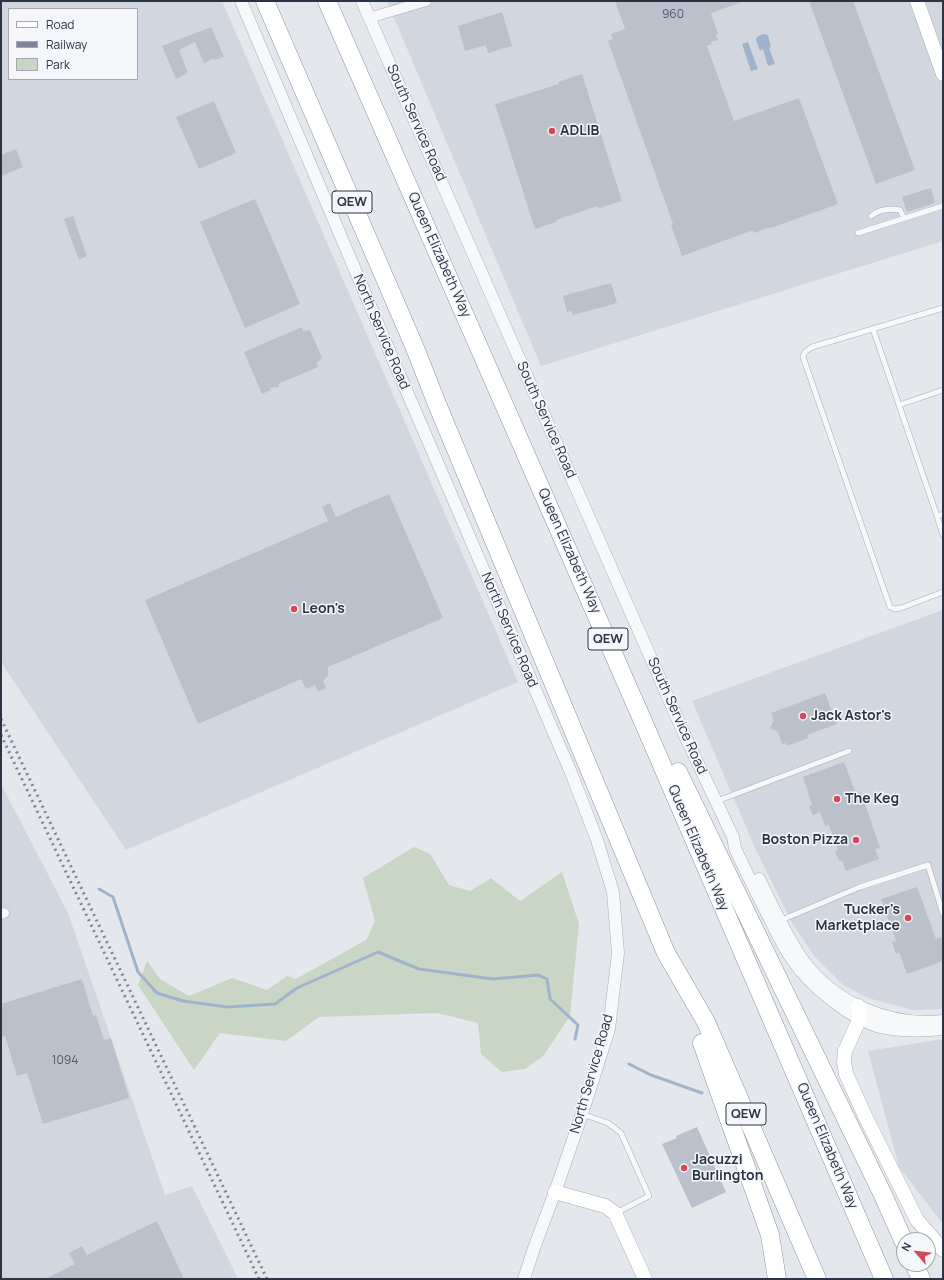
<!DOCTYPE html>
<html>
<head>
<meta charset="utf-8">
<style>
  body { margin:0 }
  #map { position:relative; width:944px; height:1280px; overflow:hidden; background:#e4e7ec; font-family:Manrope,sans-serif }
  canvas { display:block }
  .frame { position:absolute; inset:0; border:2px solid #2b3445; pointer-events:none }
  .legend { position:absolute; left:8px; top:8px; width:130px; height:72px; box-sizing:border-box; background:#f4f6f9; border:1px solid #a4a8b1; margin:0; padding:5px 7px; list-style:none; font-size:12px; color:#2b3445 }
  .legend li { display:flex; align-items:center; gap:8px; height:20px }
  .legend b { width:20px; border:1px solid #a4a8b1 }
  .north { position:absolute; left:896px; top:1232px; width:40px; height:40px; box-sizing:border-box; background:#f4f6f9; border:1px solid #a4a8b1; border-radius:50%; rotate:298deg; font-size:11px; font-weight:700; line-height:16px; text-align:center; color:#2b3445 }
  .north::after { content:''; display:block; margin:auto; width:14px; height:18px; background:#d1495b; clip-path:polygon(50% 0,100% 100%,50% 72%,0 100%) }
</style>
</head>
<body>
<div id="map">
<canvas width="944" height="1280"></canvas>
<div class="frame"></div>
<ul class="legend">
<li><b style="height:5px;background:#fff"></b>Road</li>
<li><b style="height:5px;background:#7d8696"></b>Railway</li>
<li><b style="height:11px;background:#c9d6c5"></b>Park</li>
</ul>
<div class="north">N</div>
</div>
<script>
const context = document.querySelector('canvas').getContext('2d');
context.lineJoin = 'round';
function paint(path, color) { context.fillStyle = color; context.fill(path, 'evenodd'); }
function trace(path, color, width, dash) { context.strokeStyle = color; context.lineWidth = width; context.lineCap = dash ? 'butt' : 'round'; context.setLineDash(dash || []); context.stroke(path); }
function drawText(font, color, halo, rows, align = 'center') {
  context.font = font + ' Manrope,sans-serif'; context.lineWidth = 3; context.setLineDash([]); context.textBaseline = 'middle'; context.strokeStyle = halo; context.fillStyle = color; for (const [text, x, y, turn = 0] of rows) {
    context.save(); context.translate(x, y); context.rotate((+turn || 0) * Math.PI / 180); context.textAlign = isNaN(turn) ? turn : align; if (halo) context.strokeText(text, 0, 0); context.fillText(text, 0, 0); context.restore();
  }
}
paint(new Path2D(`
  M1,1H222L518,682L126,850L1,662ZM9,9H137V79H9Z
  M387,1H943V241L541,366Z
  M943,610V1009L913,1010L868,998L842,984L815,957L792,923L755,848L692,701Z
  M1,784L68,913L165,1195L192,1186L238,1279H1Z
  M943,1039V1224L899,1167L868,1051Z`), '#d2d6de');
paint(new Path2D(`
  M414,847L430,854L449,885L470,891L491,878L520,901L562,872L579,924L570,1016L543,1056L525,1069L502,1072L481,1054L478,1023L437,1013L319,1017L286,1041L220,1033L194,1070L138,985L147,961L160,979L189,996L232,978L267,990L287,976L296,979L366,940L375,921L363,878Z`), '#c9d6c5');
paint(new Path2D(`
  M763,34L768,35L771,47L769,48L775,64L768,66L763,49L760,51L756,40L757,37Z
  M748,42L758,69L751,71L742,44Z`), '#9fb4cc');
trace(new Path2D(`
  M99,889L113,897L138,972L157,993L183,1001L227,1007L275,1004L297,988L378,952L419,969L493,979L538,975L547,979L550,999L578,1025L575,1039
  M629,1064L651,1075L702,1093`), '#9fb4cc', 3);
paint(new Path2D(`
  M615,1H742V2L711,13L718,34L716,35L718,40L711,42L712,44L707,46L734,121L799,98L838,204L771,228V227L754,233L753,230L682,256L671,225L673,224L608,41L613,39L611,34L625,29Z
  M809,1H853L915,170L876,184Z
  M502,12L512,46L488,53L486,45L465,51L458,26Z
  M211,27L224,57L215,60L214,58L204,63L195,42L179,50L188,73L176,79L162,46Z
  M582,74L622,201L599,208L598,206L556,220V222L535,229L495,104L559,84V82Z
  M214,101L236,153L199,169L176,117Z
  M16,149L23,167L1,176V155Z
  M931,188L935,203L907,212L902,197Z
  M255,199L300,304L245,328L200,222Z
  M73,216L87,256L79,260L64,219Z
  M611,283L617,303L573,315L571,311L567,312L563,296Z
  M302,327L303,331L310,330L322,358L317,363L318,367L278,384L279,387L270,388L271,390L262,394L244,352Z
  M389,494L443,618L328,667V675L323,681L326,688L318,692L315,685L306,689L301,679L198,724L145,600L328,521L322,507L330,503L336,517Z
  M825,693L837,724L807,735L808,738L787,746L786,743L782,744L778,732L770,728L774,720L771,713Z
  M844,762L856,794L861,792L880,848L875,849L879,859L846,871L842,860L839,861L835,851L838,850L829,825L825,826L820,812L813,815L809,806L812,805L803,777Z
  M917,887L936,939L941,937L943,944V961L907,974L899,952L896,954L892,942L896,941L881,899Z
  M82,979L93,1016L96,1015L104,1040L111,1038L129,1098L43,1124L27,1073L17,1076L5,1036L1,1037V1004Z
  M697,1127L726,1192L692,1208L662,1144L677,1138L676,1136Z
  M157,1221L184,1279H45L75,1264L69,1253L82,1246L87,1255Z`), '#bbc0ca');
const service = new Path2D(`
  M871,216C879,210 890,208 900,210L904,218
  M858,233L943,206
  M943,308L812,347L805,352L803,357L890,607L895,609L901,608L943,592
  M873,329L937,516
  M899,405L943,390
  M943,514L937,516L943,535
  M717,801L849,751
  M779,921L860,887L928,865L943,914
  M582,1114L608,1123L621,1133L649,1196L616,1213`);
const minor = new Path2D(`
  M369,18L426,1
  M1,914L4,913`);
const tertiary = new Path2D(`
  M241,1L395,364L572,775L597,840L613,892L618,953L609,1029L582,1114L555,1192L534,1248L524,1279
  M362,1L686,738L733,837L735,848C746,872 758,896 770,919C777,933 783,947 792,959C809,985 849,1018 880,1027C900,1032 922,1031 943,1029
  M759,879C772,905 785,934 802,959C834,1003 889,1027 943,1021`);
const secondary = new Path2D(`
  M917,1L943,74
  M858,1006L860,1018L845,1051L844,1062L846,1074L865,1116L917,1220L943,1250
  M555,1192L605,1206L615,1213L645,1279`);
const motorway = new Path2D(`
  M265,1L415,348L437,404L666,953L706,1022L817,1279
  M327,1L645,726L884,1279
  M678,772L883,1195L904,1242
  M702,1043L770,1235L777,1279
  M914,1264L921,1279`);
trace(service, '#a9aeb7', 6);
trace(minor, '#a9aeb7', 11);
trace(tertiary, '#a9aeb7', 13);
trace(secondary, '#a9aeb7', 15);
trace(motorway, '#8b94a3', 19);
trace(service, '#f7f8fa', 5);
trace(minor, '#f7f8fa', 10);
trace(tertiary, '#f7f8fa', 12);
trace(secondary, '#fff', 14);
trace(motorway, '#fff', 18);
trace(new Path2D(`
  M1,719L267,1279
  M1,735L259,1279`), '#7d8696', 3, [2, 4]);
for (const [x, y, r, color] of [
  [552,131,4,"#d1495b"],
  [294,609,4,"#d1495b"],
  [803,716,4,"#d1495b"],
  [837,799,4,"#d1495b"],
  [856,840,4,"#d1495b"],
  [908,918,4,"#d1495b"],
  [684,1168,4,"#d1495b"]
]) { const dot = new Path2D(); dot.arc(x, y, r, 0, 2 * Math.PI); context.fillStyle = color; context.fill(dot); trace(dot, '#f4f6f9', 1.5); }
drawText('12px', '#4f5766', null, [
  ["960",673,15],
  ["1094",65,1061]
]);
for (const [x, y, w] of [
  [352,202,40],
  [608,639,40],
  [746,1114,40]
]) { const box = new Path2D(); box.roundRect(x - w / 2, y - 11, w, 22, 3); context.fillStyle = '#f4f6f9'; context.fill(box); trace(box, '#2b3445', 1); }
drawText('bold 13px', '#2b3445', null, [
  ["QEW",352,202],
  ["QEW",608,639],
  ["QEW",746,1114]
]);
drawText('14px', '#2b3445', '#f4f6f9', [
  ["South Service Road",416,123,66],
  ["Queen Elizabeth Way",439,255,66],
  ["North Service Road",381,332,67],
  ["South Service Road",546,420,66],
  ["Queen Elizabeth Way",569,551,66],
  ["North Service Road",509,630,67],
  ["South Service Road",677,716,66],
  ["Queen Elizabeth Way",698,848,67],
  ["North Service Road",592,1074,-74],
  ["Queen Elizabeth Way",827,1146,67]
]);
drawText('bold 14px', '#2b3445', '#f4f6f9', [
  ["ADLIB",560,131],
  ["Leon's",302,609],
  ["Jack Astor's",811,716],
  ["The Keg",845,799],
  ["Boston Pizza",848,840,"right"],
  ["Tucker's",900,910,"right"],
  ["Marketplace",900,926,"right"],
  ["Jacuzzi",692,1160],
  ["Burlington",692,1176]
], 'left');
</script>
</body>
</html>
